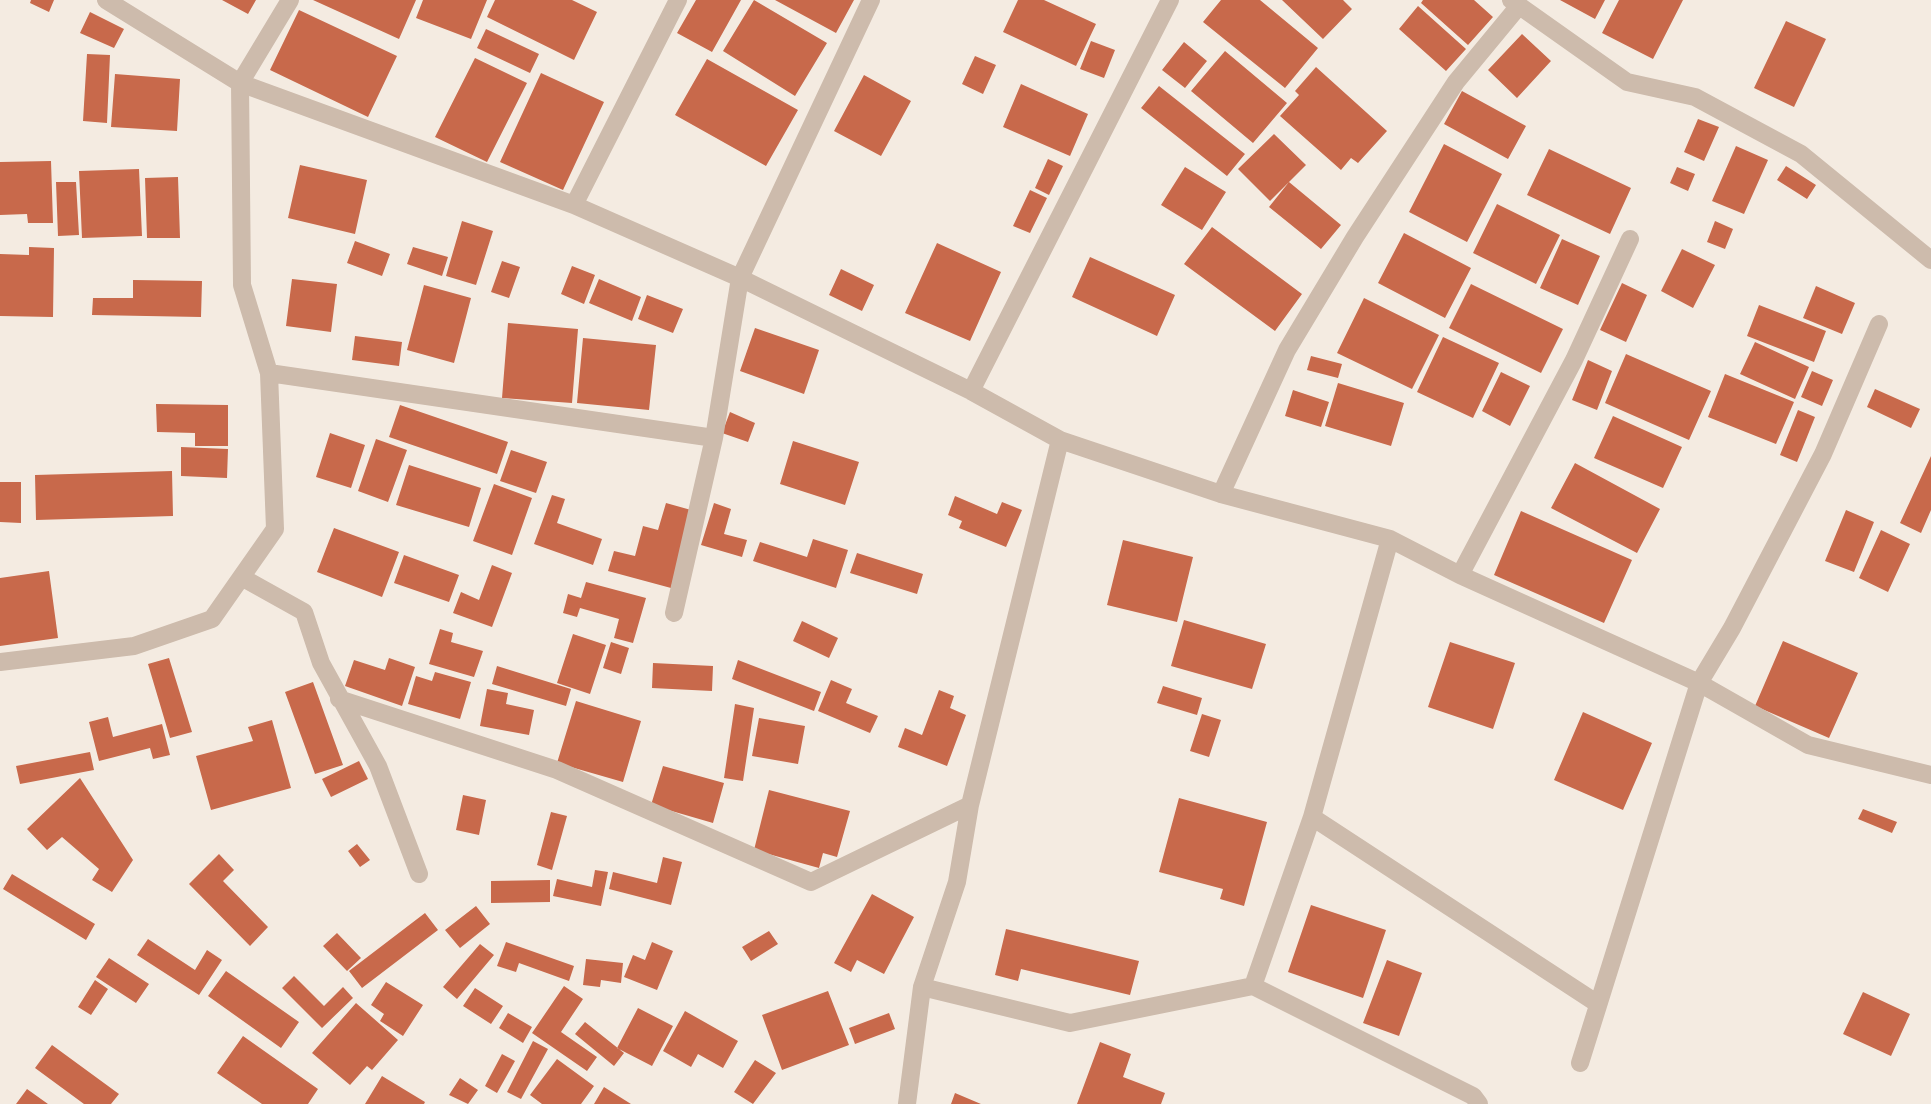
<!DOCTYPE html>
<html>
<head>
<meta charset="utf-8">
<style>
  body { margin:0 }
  canvas { display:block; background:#f4ebe1 }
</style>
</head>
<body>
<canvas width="1931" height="1104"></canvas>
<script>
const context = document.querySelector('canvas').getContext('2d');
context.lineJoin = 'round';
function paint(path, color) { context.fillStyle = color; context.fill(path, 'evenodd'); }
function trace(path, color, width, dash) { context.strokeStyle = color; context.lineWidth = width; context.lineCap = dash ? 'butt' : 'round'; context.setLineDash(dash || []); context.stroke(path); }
paint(new Path2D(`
  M31,0H54L49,12L30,3Z
  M222,0H256L248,14Z
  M313,0H416L399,39Z
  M423,0H487L471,39L416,18Z
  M495,0H572L597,12L574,60L487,17Z
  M696,0H741L712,52L677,33Z
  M754,0L827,43L795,96L723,51Z
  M775,0H854L836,33Z
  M1018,0H1044L1096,24L1076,66L1003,32Z
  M1221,0H1260L1318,48L1285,88L1203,22Z
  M1282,0H1343L1352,9L1323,39Z
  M1423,0H1474L1493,17L1468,45L1421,3Z
  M1560,0H1605L1595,19Z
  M1619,0H1683L1653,59L1602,33Z
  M1418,6L1466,49L1446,71L1399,29Z
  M299,10L397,56L368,117L270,70Z
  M90,12L124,29L114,48L80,33Z
  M1786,21L1826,39L1794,107L1754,88Z
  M486,29L539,54L530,73L477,48Z
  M1522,34L1551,61L1517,98L1488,70Z
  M1091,41L1115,50L1104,78L1080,69Z
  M1184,42L1207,61L1185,88L1162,70Z
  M1225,51L1287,103L1253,143L1191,91Z
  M87,54L110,55L107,123L83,121Z
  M975,56L996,65L983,94L962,84Z
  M475,58L527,83L487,162L435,137Z
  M707,59L798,110L766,166L675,115Z
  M1316,67L1387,131L1358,163L1351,158L1341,170L1280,116L1299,95L1295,91Z
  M541,73L604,102L563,190L500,162Z
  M115,74L180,79L177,131L111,127Z
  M864,75L911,101L881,156L834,131Z
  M1021,84L1088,114L1070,156L1003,127Z
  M1159,86L1245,154L1227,176L1141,108Z
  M1462,91L1526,126L1508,159L1444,124Z
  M1698,119L1719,127L1704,161L1684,152Z
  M1274,134L1306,165L1270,201L1238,169Z
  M1444,144L1502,174L1467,242L1409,212Z
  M1736,146L1768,160L1744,214L1712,201Z
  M1549,149L1631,188L1610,234L1527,195Z
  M1048,159L1063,166L1049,195L1035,188Z
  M51,161L53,223H28L27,214L0,215V162Z
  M300,165L367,180L355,234L288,218Z
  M1786,166L1816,185L1807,199L1777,180Z
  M1185,167L1226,192L1202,230L1161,205Z
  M1677,167L1695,174L1688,191L1670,183Z
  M139,169L142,236L82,238L79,171Z
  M178,177L180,238H147L145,178Z
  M56,182H76L79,235L58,236Z
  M1289,182L1341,225L1321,249L1269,207Z
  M1030,190L1047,198L1030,233L1013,226Z
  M1497,204L1560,235L1536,284L1473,253Z
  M462,221L493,231L476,285L446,276Z
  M1715,221L1733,229L1725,249L1707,242Z
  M1212,227L1302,294L1275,331L1184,264Z
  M1404,233L1471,268L1445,318L1378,283Z
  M1562,239L1600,256L1578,305L1540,288Z
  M355,241L390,254L382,276L347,263Z
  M937,243L1001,272L970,341L905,313Z
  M29,247L54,248L53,317L0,316V254L29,255Z
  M413,247L448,257L442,276L407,264Z
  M1682,249L1715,265L1693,308L1661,291Z
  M1090,257L1175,295L1157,336L1072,297Z
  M502,261L520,267L509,298L491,292Z
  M572,266L595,275L584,304L561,294Z
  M841,269L874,285L862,311L829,295Z
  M292,279L337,284L331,332L286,326Z
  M599,279L641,297L632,321L589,303Z
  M133,280L202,281L201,317L92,315L93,298H133Z
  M1622,283L1647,295L1626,342L1600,330Z
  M1471,284L1563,329L1541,373L1449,328Z
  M424,285L471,298L454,363L407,350Z
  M1816,286L1855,303L1842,334L1803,318Z
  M647,295L683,309L673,333L638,319Z
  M1364,298L1439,335L1412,389L1337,353Z
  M1759,305L1826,331L1814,362L1747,336Z
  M508,323L578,329L572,403L502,398Z
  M755,328L819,350L804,394L740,371Z
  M355,336L402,342L399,366L352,360Z
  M1443,337L1499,363L1473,418L1417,392Z
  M583,338L656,345L649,410L577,403Z
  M1755,342L1809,367L1795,399L1740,374Z
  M1626,354L1711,391L1689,440L1605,403Z
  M1311,356L1342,364L1338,378L1307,370Z
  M1588,360L1612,371L1597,410L1572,400Z
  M1812,371L1833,380L1822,406L1801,397Z
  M1501,372L1530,386L1510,426L1482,411Z
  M1725,374L1794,402L1776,444L1708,417Z
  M1338,383L1404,403L1391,446L1325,426Z
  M1875,389L1920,409L1911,428L1867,407Z
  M1293,390L1329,402L1321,427L1285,416Z
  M156,404L228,405V446H195V433L157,432Z
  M400,405L508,442L497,474L389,437Z
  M1798,410L1815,417L1797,462L1780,455Z
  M730,412L755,423L748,442L722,433Z
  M1613,416L1682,447L1663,488L1594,458Z
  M330,433L365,445L351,488L316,477Z
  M376,439L407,450L388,502L358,491Z
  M793,441L859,462L845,505L780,484Z
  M181,447L228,449L227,478L181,476Z
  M511,450L547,462L536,493L500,481Z
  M1931,456V510L1921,533L1900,523Z
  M1575,463L1660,509L1637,553L1551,508Z
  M409,465L481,488L469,527L396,505Z
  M172,471L173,516L36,520L35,475Z
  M0,482H21V523L0,522Z
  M494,484L532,498L512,555L473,541Z
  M552,495L565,499L557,523L602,539L593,565L534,544Z
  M955,496L997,514L1002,502L1022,510L1006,547L959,528L962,521L948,515Z
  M666,503L691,510L671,588L608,571L614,551L635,556L643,526L658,530Z
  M714,503L731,509L724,534L747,540L742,557L701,545Z
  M1846,510L1874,522L1854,572L1825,561Z
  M1521,511L1632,560L1604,623L1494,575Z
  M334,528L399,552L382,597L317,572Z
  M1881,530L1910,544L1888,592L1859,578Z
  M813,539L848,550L836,588L753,561L760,542L807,557Z
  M1123,540L1193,557L1177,622L1107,605Z
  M857,553L923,574L917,594L850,573Z
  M404,555L459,575L449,602L394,583Z
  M492,565L512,573L492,627L453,613L461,592L479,600Z
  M49,571L58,638L0,646V578Z
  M586,582L646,598L633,643L614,638L619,619L580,608L577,617L563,613L568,594L581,598Z
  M1184,620L1266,644L1252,689L1171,666Z
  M802,621L838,638L829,658L793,641Z
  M440,629L453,633L451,642L483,651L474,677L429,664Z
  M573,634L606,645L590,694L557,683Z
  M1783,641L1858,673L1829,738L1755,706Z
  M611,642L629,648L621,674L603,668Z
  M1450,642L1515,663L1493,729L1428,707Z
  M169,658L192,732L170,738L148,664Z
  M389,658L415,667L402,706L345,686L354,660L385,670Z
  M738,660L821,692L814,711L732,679Z
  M653,663L713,666L712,691L652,688Z
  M497,666L571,689L566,706L492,684Z
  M435,672L471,682L460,719L408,704L416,676L432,681Z
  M831,680L852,689L846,703L878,716L870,733L818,711Z
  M313,682L343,765L315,774L285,692Z
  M1163,686L1202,698L1197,715L1157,703Z
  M487,689L508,693L506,704L534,710L529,735L480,726Z
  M939,690L954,696L950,708L966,715L947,766L898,747L905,728L922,735Z
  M576,701L641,721L623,782L557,763Z
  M735,704L754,708L743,781L724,778Z
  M1583,712L1652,743L1623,810L1554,780Z
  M1202,714L1221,720L1209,757L1190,751Z
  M108,717L113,737L162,724L170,755L153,759L150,748L99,761L89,722Z
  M759,718L805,726L798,764L752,756Z
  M272,720L291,788L211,810L196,756L253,741L248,727Z
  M90,752L94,770L20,784L16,766Z
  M359,761L368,779L331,797L322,779Z
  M663,766L724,783L713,823L651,805Z
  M80,778L133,860L112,892L92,880L99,869L62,837L47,850L27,829Z
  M769,790L850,811L837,857L823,853L819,868L754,850Z
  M463,795L486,800L479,835L456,830Z
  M1179,798L1267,822L1244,906L1220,899L1223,889L1159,872Z
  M1863,809L1897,822L1892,833L1858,819Z
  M551,812L567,816L552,870L537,865Z
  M357,844L370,860L360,867L348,851Z
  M219,854L234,870L223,881L268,927L250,946L189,884Z
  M663,857L682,862L671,905L609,889L613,872L657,883Z
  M595,870L608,872L601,906L553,896L557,879L592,887Z
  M12,874L95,924L86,940L3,889Z
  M550,880V902L491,903V881Z
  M872,894L914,917L884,974L857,960L851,972L834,963Z
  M1311,905L1386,930L1363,998L1288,972Z
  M476,906L490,924L460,948L445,930Z
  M425,913L438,930L362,988L349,971Z
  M1006,929L1139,961L1130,995L1021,969L1018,981L995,975Z
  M769,931L778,944L751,961L742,947Z
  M337,933L361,958L347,971L323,946Z
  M148,939L195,970L207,950L222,960L199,995L137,955Z
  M506,942L574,966L569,981L519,963L516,972L497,966Z
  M652,942L673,951L657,990L624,977L633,955L645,960Z
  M480,944L494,955L457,999L443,987Z
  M109,958L149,984L136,1003L96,977Z
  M586,959L623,963L621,983L601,980L600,987L583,985Z
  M1387,960L1422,973L1399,1036L1363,1023Z
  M226,971L299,1022L281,1048L208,996Z
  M294,976L324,1006L343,987L353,998L322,1028L282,988Z
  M95,980L108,989L91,1015L78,1007Z
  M386,982L423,1005L403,1036L380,1021L384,1014L371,1005Z
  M564,986L583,999L561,1032L597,1057L587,1071L532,1033Z
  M475,988L503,1006L491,1024L463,1006Z
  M828,991L849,1045L782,1070L762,1015Z
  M1863,992L1910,1014L1891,1056L1843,1034Z
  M356,1003L398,1040L372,1070L367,1066L350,1085L312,1053Z
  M638,1008L673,1026L652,1066L617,1048Z
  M685,1011L738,1041L723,1068L698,1054L691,1067L663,1051Z
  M508,1013L532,1027L523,1043L499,1028Z
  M889,1013L895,1029L855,1044L849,1028Z
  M585,1022L624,1053L614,1066L575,1034Z
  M243,1036L318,1089L308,1104H262L217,1073Z
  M533,1041L548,1049L521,1099L507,1092Z
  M1100,1042L1131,1054L1123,1077L1165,1093L1161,1104H1077Z
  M52,1045L119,1094L111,1104H84L35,1068Z
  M502,1054L515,1061L497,1093L485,1086Z
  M557,1059L594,1086L581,1104H542L530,1095Z
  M755,1060L776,1073L753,1104L734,1092Z
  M382,1076L425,1102L424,1104H365Z
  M460,1078L478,1090L468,1104L449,1095Z
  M604,1087L631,1104H594Z
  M27,1089L48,1104H16Z
  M955,1093L981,1104H951Z`), '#c8694b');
trace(new Path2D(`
  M106,0L240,83L574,205L740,278L971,391L1060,440L1221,494L1390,539L1460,575L1699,683L1808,745L1931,775
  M1511,0L1627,82L1695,97L1801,154L1931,260
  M574,205L678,0
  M269,373L714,438L740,278L871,0
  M971,391L1170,0
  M1221,494L1287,350L1355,237L1456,82L1518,7
  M1460,575L1574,360L1630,239
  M243,578L304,612L321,663L378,766L419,874
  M674,613L714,438
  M0,662L134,646L212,619L275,529L269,373L242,285L240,83L290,0
  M339,699L557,770L811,882L970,805
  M1312,817L1598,1004
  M1253,986L1473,1096L1479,1104
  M922,987L1070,1023L1253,986L1312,817L1390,539
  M1580,1063L1699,683L1732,628L1823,454L1879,324
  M907,1104L922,987L957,882L970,805L1060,440`), '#cdbbac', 18);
</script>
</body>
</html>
